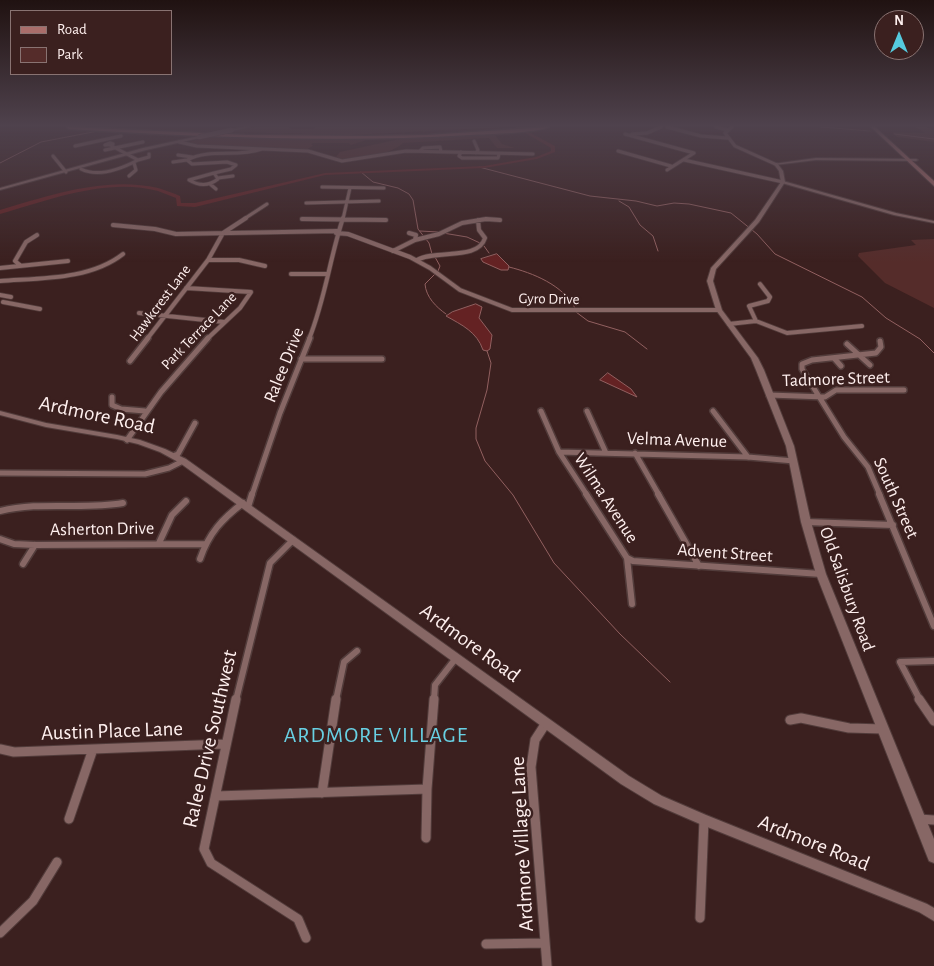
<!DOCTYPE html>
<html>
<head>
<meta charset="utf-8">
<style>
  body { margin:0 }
  #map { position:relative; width:934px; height:966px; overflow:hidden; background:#3b201f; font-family:"Alegreya Sans",sans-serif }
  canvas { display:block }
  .legend { position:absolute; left:10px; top:10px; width:162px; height:65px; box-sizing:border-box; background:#3b201f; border:1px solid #897372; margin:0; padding:6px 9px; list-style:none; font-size:15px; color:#feefee }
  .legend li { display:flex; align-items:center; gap:10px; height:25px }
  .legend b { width:25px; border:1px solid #897372 }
  .north { position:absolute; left:874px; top:10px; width:50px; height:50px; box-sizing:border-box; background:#3b201f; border:1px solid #897372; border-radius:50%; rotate:0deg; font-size:14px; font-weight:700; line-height:20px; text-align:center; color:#feefee }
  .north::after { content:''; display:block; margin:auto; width:18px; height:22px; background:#55cade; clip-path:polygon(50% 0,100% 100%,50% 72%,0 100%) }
</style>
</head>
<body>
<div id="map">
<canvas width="934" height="966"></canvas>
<ul class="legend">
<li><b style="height:6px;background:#a96d6a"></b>Road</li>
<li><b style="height:14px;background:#552c2a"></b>Park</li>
</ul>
<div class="north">N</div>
</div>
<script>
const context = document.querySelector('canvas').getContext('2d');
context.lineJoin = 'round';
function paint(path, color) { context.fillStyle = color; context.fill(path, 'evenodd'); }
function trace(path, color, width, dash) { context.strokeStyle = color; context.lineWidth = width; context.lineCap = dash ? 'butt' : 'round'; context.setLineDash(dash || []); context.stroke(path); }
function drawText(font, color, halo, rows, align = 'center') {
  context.font = font + ' "Alegreya Sans",sans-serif'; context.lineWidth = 5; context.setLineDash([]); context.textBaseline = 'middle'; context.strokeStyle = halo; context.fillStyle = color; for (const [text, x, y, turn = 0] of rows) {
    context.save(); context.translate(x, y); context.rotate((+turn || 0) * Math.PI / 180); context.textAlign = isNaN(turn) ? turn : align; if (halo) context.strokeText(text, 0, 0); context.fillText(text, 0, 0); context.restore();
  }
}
paint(new Path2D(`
  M256,127H289L291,129H314L315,127H507L351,135L228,132Z
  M915,127H926L934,130V142L897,137L892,132L925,133Z
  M515,132L495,135L502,144L515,148H497L489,138L403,143C391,155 352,162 335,158L340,152L400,139Z
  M207,136L369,139L351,145L349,143H313L311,144L313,146L305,150L204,147L186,143Z
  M934,239V308L885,283L858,256L859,253L916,245L911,240Z`), '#552c2a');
const water = new Path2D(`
  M497,254L509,266L508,270H501L483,262L481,259Z
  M476,304L482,307L479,318L492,335L490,349L487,351L483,350C477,332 462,325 446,316L452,312Z
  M608,373L631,389L637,397L600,380Z`);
paint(water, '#642223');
trace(water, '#926060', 1);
trace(new Path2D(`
  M821,127L870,131
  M894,134L934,139
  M0,163L41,142L98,131
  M479,167L590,196L636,201L657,206L674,203L689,204L731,213L757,234L775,254L862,297L886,318L920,339L934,353
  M361,172L373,182L398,188L409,194L413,200L418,229L429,243L432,254
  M619,201L629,207L640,225L653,236L658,251
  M420,231L438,232
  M443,233L467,237L480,243
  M484,246L489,253
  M435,257L440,266L438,271
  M509,267C533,273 563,285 575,308
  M435,274L425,284C426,297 436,307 446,314
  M576,312L588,321L625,332L647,349
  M487,351L491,363L487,390L476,428V439L485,461L513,495L554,563L620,634L670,682`), '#926060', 1);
paint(new Path2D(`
  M515,127H519L555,146V152L537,159L484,168L325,175L195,207L177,206L176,198C170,196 164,193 158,191C108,177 48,200 0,214V210C50,195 106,176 158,188C165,190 173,193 180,196L181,203H195L325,173L484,166L536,157L551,151V148Z`), '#642223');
const minorFar4 = new Path2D(`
  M667,127L701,136L727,138
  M716,127L728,130
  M732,127L725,133L735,146L775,164
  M625,134L694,153
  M632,134L647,133L661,127
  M474,141L478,150L476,153
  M179,142L197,146L308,151L342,161L406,151L533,154
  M110,143L113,144L105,145Z
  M75,146L121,136
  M105,150L143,142
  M420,151L423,148L440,147L441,152
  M618,151L671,166
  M461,152L459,156L462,158H498L499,154
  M178,155L192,157
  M53,156L66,172
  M138,160L149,157V154
  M684,160L783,182
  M173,162L187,160
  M81,169C99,178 121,169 138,160L110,145
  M667,170L694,153
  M214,173L218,179C209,186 199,186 189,180Z
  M214,173L231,169L236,165L227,162L192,164L187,160C210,148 237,158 262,149
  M129,176L136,170L134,163
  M218,178L233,176
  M210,184L216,189
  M322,187L384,188
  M306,203L379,201
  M244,219L267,204
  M343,219L350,188`);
const minorFar3 = new Path2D(`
  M302,219L386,220
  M113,225L155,229L176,234L337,231
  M336,233L348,234L410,257L430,268L460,290L512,310H719
  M409,233L416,235L415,240
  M393,251L415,240L439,234L462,223L486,219L500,220
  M208,260H239L265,266
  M417,260C436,249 478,261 485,238L479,230L478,220
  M21,266L15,261L26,242L37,235
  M0,268L68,261
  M291,274H328
  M0,281C40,278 90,280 123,254
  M186,288L251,292L240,308L207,339
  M0,295L11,297
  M3,302L40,309
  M139,313L224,322
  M756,321L749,306L768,301L770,297L760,284
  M729,324L756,321L787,333L862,326
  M147,339L208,260L223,233L246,218
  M309,339C325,300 330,257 343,218`);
const minorFar2 = new Path2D(`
  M847,344L870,365
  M834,358L841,366
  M301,359H382
  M130,361L148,338
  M769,395L825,397L836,390H904
  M112,397V405L121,409L145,411
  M541,411L559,452L587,495
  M587,411L606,453
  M713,411L748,457
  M127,440L161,392L208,338
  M559,452L748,457L794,461
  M635,453L659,495
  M175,455L178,454L195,423
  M0,473L145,474L169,468L183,461
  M252,495L280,413L310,338
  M880,495L868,467L844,437L802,369V364L812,360L876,353L881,347L880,341`);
const minorFar1 = new Path2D(`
  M586,494L627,558L632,604
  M658,494L699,566
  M879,494L934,626
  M248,507L252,494
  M0,511C41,501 82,510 123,503
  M806,522L893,525
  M0,539L14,544L35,545L205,544
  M159,543L172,515L186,501
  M627,558L633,561L821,574
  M200,559C209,533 222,519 243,503
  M23,564L35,545
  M236,700L270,563L293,540
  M336,700L344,662L357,651
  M434,700L435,685L456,658
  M920,700L900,662L934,661`);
const minor = new Path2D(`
  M236,699L204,849L211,863L298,919L306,938
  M919,699L934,721
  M790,720L801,718L849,728L883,729
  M546,723L535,740L531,767L547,966
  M0,749L14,752L225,744
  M322,793L336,699
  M216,796L427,789
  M69,819L93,749
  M919,819L934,820
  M426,838L427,789L434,699
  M700,918L704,820
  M0,933L33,901L57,862
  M486,944L545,943`);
const tertiary = new Path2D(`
  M816,158L916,159L918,160L916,161L816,160L775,165L773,164Z
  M783,181L896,213L934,221V223L894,215L782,183L781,182Z
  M0,411L46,423L117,435L140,440L165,449L186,459L629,776L662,796L706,815L927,904L934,908V921L919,912L700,824L654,804L621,784L180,463L160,452L138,444L117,439L46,427L0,415Z`);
const secondary = new Path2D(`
  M244,127H250L232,131L230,130Z
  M199,136L200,138L146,150L0,190V188L143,148Z
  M773,163H777L783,171L785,182L759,222L716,269L713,281L722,310L758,358L764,370L794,446L811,522L826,574L934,839V863L929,861L927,856L816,574L801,522L786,446L756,370L751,358L716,310L707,281L711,268L755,220L781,182L779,171Z`);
const primary = new Path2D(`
  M871,127H875L934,181V186Z`);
const motorway = new Path2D(`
  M67,127L248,135L367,136L427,135L549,127C537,133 486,134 470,135C336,143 203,137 69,129Z`);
trace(minorFar4, '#523c3b', 4.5);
trace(minorFar3, '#523c3b', 5.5);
trace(minorFar2, '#523c3b', 8);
trace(minorFar1, '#523c3b', 9);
trace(minor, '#523c3b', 11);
trace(tertiary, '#523c3b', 2);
trace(secondary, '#523c3b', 2);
trace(primary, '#523c3b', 2);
trace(motorway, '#523c3b', 3);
trace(minorFar4, '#876765', 3);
trace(minorFar3, '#876765', 4);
trace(minorFar2, '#876765', 5);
trace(minorFar1, '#876765', 6);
trace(minor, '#876765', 9);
paint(tertiary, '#876765');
paint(secondary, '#876765');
paint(primary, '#a96d6a');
paint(motorway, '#c0716e');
const secondaryBridge = new Path2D(`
  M199,137L232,130`);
trace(secondaryBridge, '#523c3b', 5.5, []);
trace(secondaryBridge, '#876765', 4.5);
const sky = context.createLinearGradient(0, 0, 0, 262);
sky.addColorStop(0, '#201211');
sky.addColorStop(0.48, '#4f424d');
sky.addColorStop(1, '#4f424d00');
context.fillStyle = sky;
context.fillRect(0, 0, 934, 262);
drawText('15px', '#feefee', '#3b201f', [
  ["Gyro Drive",549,299,1],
  ["Hawkcrest Lane",160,303,-53],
  ["Park Terrace Lane",199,331,-46]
]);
drawText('18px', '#feefee', '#3b201f', [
  ["Ralee Drive",284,365,-68],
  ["Tadmore Street",836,379,-2],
  ["Velma Avenue",677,440,2],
  ["Wilma Avenue",606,498,57],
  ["South Street",896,498,66],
  ["Asherton Drive",102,529,-1],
  ["Advent Street",725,553,4],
  ["Old Salisbury Road",847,589,70]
]);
drawText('21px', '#feefee', '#3b201f', [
  ["Ardmore Road",97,415,12],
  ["Ardmore Road",470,643,36],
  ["Austin Place Lane",112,731,-2],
  ["Ralee Drive Southwest",210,739,-77],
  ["Ardmore Road",814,843,22],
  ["Ardmore Village Lane",522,844,-93]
]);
context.letterSpacing = '1px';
drawText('22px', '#68d0e3', '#3b201f', [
  ["ARDMORE VILLAGE",376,735]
]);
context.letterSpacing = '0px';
</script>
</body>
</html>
